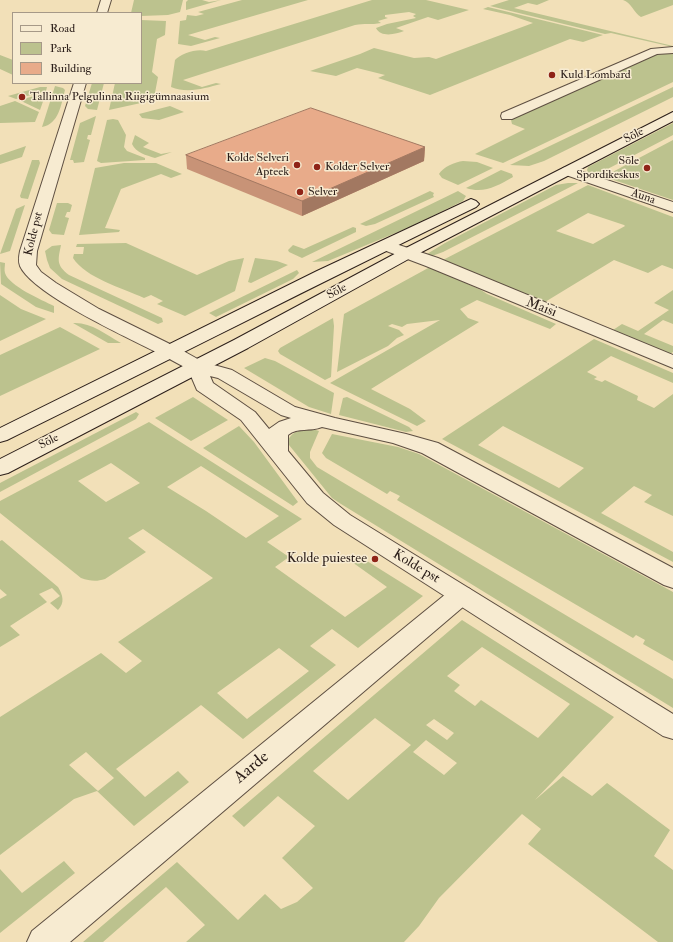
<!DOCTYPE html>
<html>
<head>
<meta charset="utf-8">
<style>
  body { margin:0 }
  #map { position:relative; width:673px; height:942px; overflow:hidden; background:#f2e0b8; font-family:"IM FELL Double Pica",serif }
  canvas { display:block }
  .legend { position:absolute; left:12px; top:12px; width:130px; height:72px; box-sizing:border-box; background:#f7ebd1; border:1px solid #a69988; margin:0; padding:5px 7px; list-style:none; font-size:12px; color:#2c1f1a }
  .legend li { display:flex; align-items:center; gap:8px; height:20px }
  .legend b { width:20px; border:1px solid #a69988 }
</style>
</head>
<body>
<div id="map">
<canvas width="673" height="942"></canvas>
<ul class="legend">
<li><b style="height:5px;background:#f7ebd1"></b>Road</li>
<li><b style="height:11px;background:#bcc28e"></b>Park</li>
<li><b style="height:11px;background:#e8ab8a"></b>Building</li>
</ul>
</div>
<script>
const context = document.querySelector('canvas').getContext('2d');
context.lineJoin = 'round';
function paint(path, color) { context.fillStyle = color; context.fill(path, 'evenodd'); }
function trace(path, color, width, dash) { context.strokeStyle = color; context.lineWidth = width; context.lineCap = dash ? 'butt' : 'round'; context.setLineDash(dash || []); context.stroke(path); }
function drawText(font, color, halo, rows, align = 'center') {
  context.font = font + ' "IM FELL Double Pica",serif'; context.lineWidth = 3; context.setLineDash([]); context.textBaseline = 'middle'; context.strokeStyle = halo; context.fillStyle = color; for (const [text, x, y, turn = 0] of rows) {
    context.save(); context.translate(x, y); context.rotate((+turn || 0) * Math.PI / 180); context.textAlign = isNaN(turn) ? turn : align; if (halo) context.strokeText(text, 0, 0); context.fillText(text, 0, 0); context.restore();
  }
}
paint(new Path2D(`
  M134,0H183L180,12L168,15L141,16V13H131Z
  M188,0H202L209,2L221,0L186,10V2Z
  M242,0H308L188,35L205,40L215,37L220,38L191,46L178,44L180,21L186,20L187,15L196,16L204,14L198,12Z
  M372,0H426L469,10L438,20L428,17L396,28L404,31C396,34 381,38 376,28L387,24L416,18L413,16L416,14L409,12L385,15V17L388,18L378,21L381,23C371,25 364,23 355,25L183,80L202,87L216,83L221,84C205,88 188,94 171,87L175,60C180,54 197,48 206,51Z
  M509,0H549L537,5L528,3L514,8L673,46V47L611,33L605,34L490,6Z
  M623,0H673V5L641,17C634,13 631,2 623,0Z
  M488,7L603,35L583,42L570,39L430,95L378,78L385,75L357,68L336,76L310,71L360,54L374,48L414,58L429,57L436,59L533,23L510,15L483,9Z
  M141,20L166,21L165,35L157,39L152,72L158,77L154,98L150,101L109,110L115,83H141Z
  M673,53V82L503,163L475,154L525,129L512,124L511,120L513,117L654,55Z
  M0,55L13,60V75L0,69Z
  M92,83H104L97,110L88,109L85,106Z
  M55,86L63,88L65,90C61,105 59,124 42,127Z
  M40,87H47L46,91L16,99L8,96Z
  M673,87V97L544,161L529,166L510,165Z
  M46,93L40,110L19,100Z
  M15,101L39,112L35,122L0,123V106Z
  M170,106L184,112L159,120L142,118L139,114Z
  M96,116L91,135H88L87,139L90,140L84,162L74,163L73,160H70L80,123Z
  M113,119L118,120L126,135L124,147L127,151L145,158V160L101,163L97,161L107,120Z
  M673,123V135L594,176L589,174L587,170L588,167Z
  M135,135L149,143L143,147L161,154L172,152L155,158C146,155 136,153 132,144Z
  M673,140V200L605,177V176Z
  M26,146L22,157L0,164V155Z
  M32,160H39L40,163L28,199L21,198L20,196Z
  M463,161L477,162L493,168L458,185L442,178L439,174C443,167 455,162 463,161Z
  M124,163H156L182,174L171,178L161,174L121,189L105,228L120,230L119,232L79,235L95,168Z
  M501,170L512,174L513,177C497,186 484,194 466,188Z
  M568,183H578L443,252L432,256L427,254L445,243L556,185Z
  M588,185L673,217V269L662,265L648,273L614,260L545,302L441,261ZM588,213L624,225L625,226L593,244L556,231Z
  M430,191L434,193L433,195L434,197L375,224L366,226L360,224Z
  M458,191L466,196L463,201L410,227L328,261L312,262Z
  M57,203H68L72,205L70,212H67L65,217L69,218L64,235L52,234L49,230Z
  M25,205L10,251L0,254L16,209Z
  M353,227L356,228V232L302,258L289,252L288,250L293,245L304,249Z
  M126,243L197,275L229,261L244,258L235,291L185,316L157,304L163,301L151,295L144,298C122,288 86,278 73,258L74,254H83L84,247H76L77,244Z
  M61,245C58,260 56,265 69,275L162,318L163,322L158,324L62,279L50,268L47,260L45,251L52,246Z
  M255,258L277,261L288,265L251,283L248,282Z
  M0,262L5,263C5,266 4,270 5,273C9,286 42,300 54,306V313L36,307L1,284Z
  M430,267L481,290L487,294L556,324L550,329L477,300L460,309L468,318L479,322L371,389L410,409L426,421L417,426L330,383L440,320L407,324L402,327L392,324L388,326L399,330L404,335L397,338L388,346L337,372L344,314Z
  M297,270L299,273L293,279L216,317L209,313Z
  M673,290V324L663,320L644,334L673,346V352L670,354L613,330L622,324L638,331L669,310L654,303Z
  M0,295L21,309L46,319L0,341Z
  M333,318L334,326L331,377L325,380L280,354L278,351L280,348Z
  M73,323C91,322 105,334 121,343H108Z
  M60,327L100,349L0,396V355Z
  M594,339L673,373V383L611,356L587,372L597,377L594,379L602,382L605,380L638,396L637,400L654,408L673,394V516L644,502L652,495L634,486L601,513L673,552V562L442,439ZM503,426L584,468L559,488L478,445Z
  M265,358L275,361L334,393L331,414L309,407L244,368Z
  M193,397L228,420L191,441L155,418Z
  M347,397L409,427L413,431L406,432L339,415L343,398Z
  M136,412L139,414L136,419L0,492V483Z
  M149,422L302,519L267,542L289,557L275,567L345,617L387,587L352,562L359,556L423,596L358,648L332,629L310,646L336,665L243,739L201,705L116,769L145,797L178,771L189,782L134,826L97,791L74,799L0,855V717L101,653L126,673L142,661L118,642L213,578L143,529L128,538L146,552L105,579C96,582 90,581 81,578L0,513V501ZM111,463L140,483L106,502L78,481ZM201,466L279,516L246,538L206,511L167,487ZM279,648L309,671L247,719L217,693ZM86,752L114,778L98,791L69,765Z
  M239,426L254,442L298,502L293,506L203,448Z
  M310,428L319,431L310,452V458L317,467L673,679V708L341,504L332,498L289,445L288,440C293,431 300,430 310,428Z
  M332,434L398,447L419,454L673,592V661L643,644L645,640L636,635L633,638L397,500L400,496L390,491L387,494L326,458L322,453Z
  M2,540L58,587C63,595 65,603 58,610L50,603L60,596L52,588L39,594L47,602L10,626L20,635L0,647V599L7,595L0,589V541Z
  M462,620L614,717L535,800L563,776L592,796L607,783L670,830L654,856L673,870V942H658L528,844L541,829L522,814L439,898L419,926L404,942H186L205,925L166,887L103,942H83L177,862L238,920L265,894L281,909L297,902L313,888L282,858L315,826L278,796L244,827L232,816ZM482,647L570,704L538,738L481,700L475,706L454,691L460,685L447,676ZM375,718L411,745L348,800L313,771ZM434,719L454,733L447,740L426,725ZM426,740L457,763L444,775L413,752Z
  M64,861L75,873L0,933V869L22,893Z`), '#bcc28e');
const minor = new Path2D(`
  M101,0H111L107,13H97Z
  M673,47V53L657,54L512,119H502L501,116L502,113L651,49Z
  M74,83H86L37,251L36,265L41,272L56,283L99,309L178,348L180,352L178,356L171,358L164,356C133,340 33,295 20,266C18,261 19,256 20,251Z
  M568,167L673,202V212L563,174L561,171L563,168Z
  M387,241L438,258L673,355V368L426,266L381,249L379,246L381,243Z
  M461,586L470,589L474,595L470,601L70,942H27L32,931L452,589Z`);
const tertiary = new Path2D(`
  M171,346L178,348L203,362L232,370L295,407L335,418L406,434L438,443L673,568V588L664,585L422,453L393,443L322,427C310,432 298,427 288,435V451L323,493L350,515L673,714V739L663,736L334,525L307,503L241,420L197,390L188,369L164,356L162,352L164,348ZM210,376L218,378L281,415L291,418L279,422L269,429L255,412L213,383Z`);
const secondary = new Path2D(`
  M673,112V121L414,256L248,348L8,473L0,475V459L234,340L402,250Z
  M471,199L476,201L479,204L476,207C319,283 164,363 7,440L0,442V428L317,271Z`);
trace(minor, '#5e4f42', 2);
trace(tertiary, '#5e4f42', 2);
trace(secondary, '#2c1f1a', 2);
paint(minor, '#f7ebd1');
paint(tertiary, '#f7ebd1');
paint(secondary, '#f7ebd1');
paint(new Path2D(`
  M425,147L424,161L302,216L187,169L186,155Z`), '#c89377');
paint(new Path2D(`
  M425,147L424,161L302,216V201Z`), '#a27861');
const building = new Path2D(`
  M311,108L425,147L302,201L186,155Z`);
paint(building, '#e8ab8a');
trace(building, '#a27861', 1);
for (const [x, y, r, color] of [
  [552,75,4,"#8f2418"],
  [22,97,4,"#8f2418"],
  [297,165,4,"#8f2418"],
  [317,167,4,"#8f2418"],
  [647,168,4,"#8f2418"],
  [300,192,4,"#8f2418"],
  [375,559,4,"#8f2418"]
]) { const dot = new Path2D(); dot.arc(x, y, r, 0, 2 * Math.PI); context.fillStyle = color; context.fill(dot); trace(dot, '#f7ebd1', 1.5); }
drawText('12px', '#2c1f1a', '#f7ebd1', [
  ["Kuld Lombard",560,75],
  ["Tallinna Pelgulinna Riigigümnaasium",30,97],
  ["Kolde Selveri",289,158,"right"],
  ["Apteek",289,172,"right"],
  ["Sõle",639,161,"right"],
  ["Spordikeskus",639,175,"right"],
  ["Kolder Selver",325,167],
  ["Selver",308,192]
], 'left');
drawText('12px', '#2c1f1a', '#f7ebd1', [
  ["Sõle",634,136,-27],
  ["Auna",643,197,19],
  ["Kolde pst",34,234,-76],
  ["Sõle",337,292,-28],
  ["Sõle",49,442,-27]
]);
drawText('14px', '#2c1f1a', '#f7ebd1', [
  ["Maisi",541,308,21],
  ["Kolde pst",416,567,31]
]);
drawText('14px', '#2c1f1a', '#f7ebd1', [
  ["Kolde puiestee",367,559]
], 'right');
drawText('17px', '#2c1f1a', '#f7ebd1', [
  ["Aarde",252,768,-40]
]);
</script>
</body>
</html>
